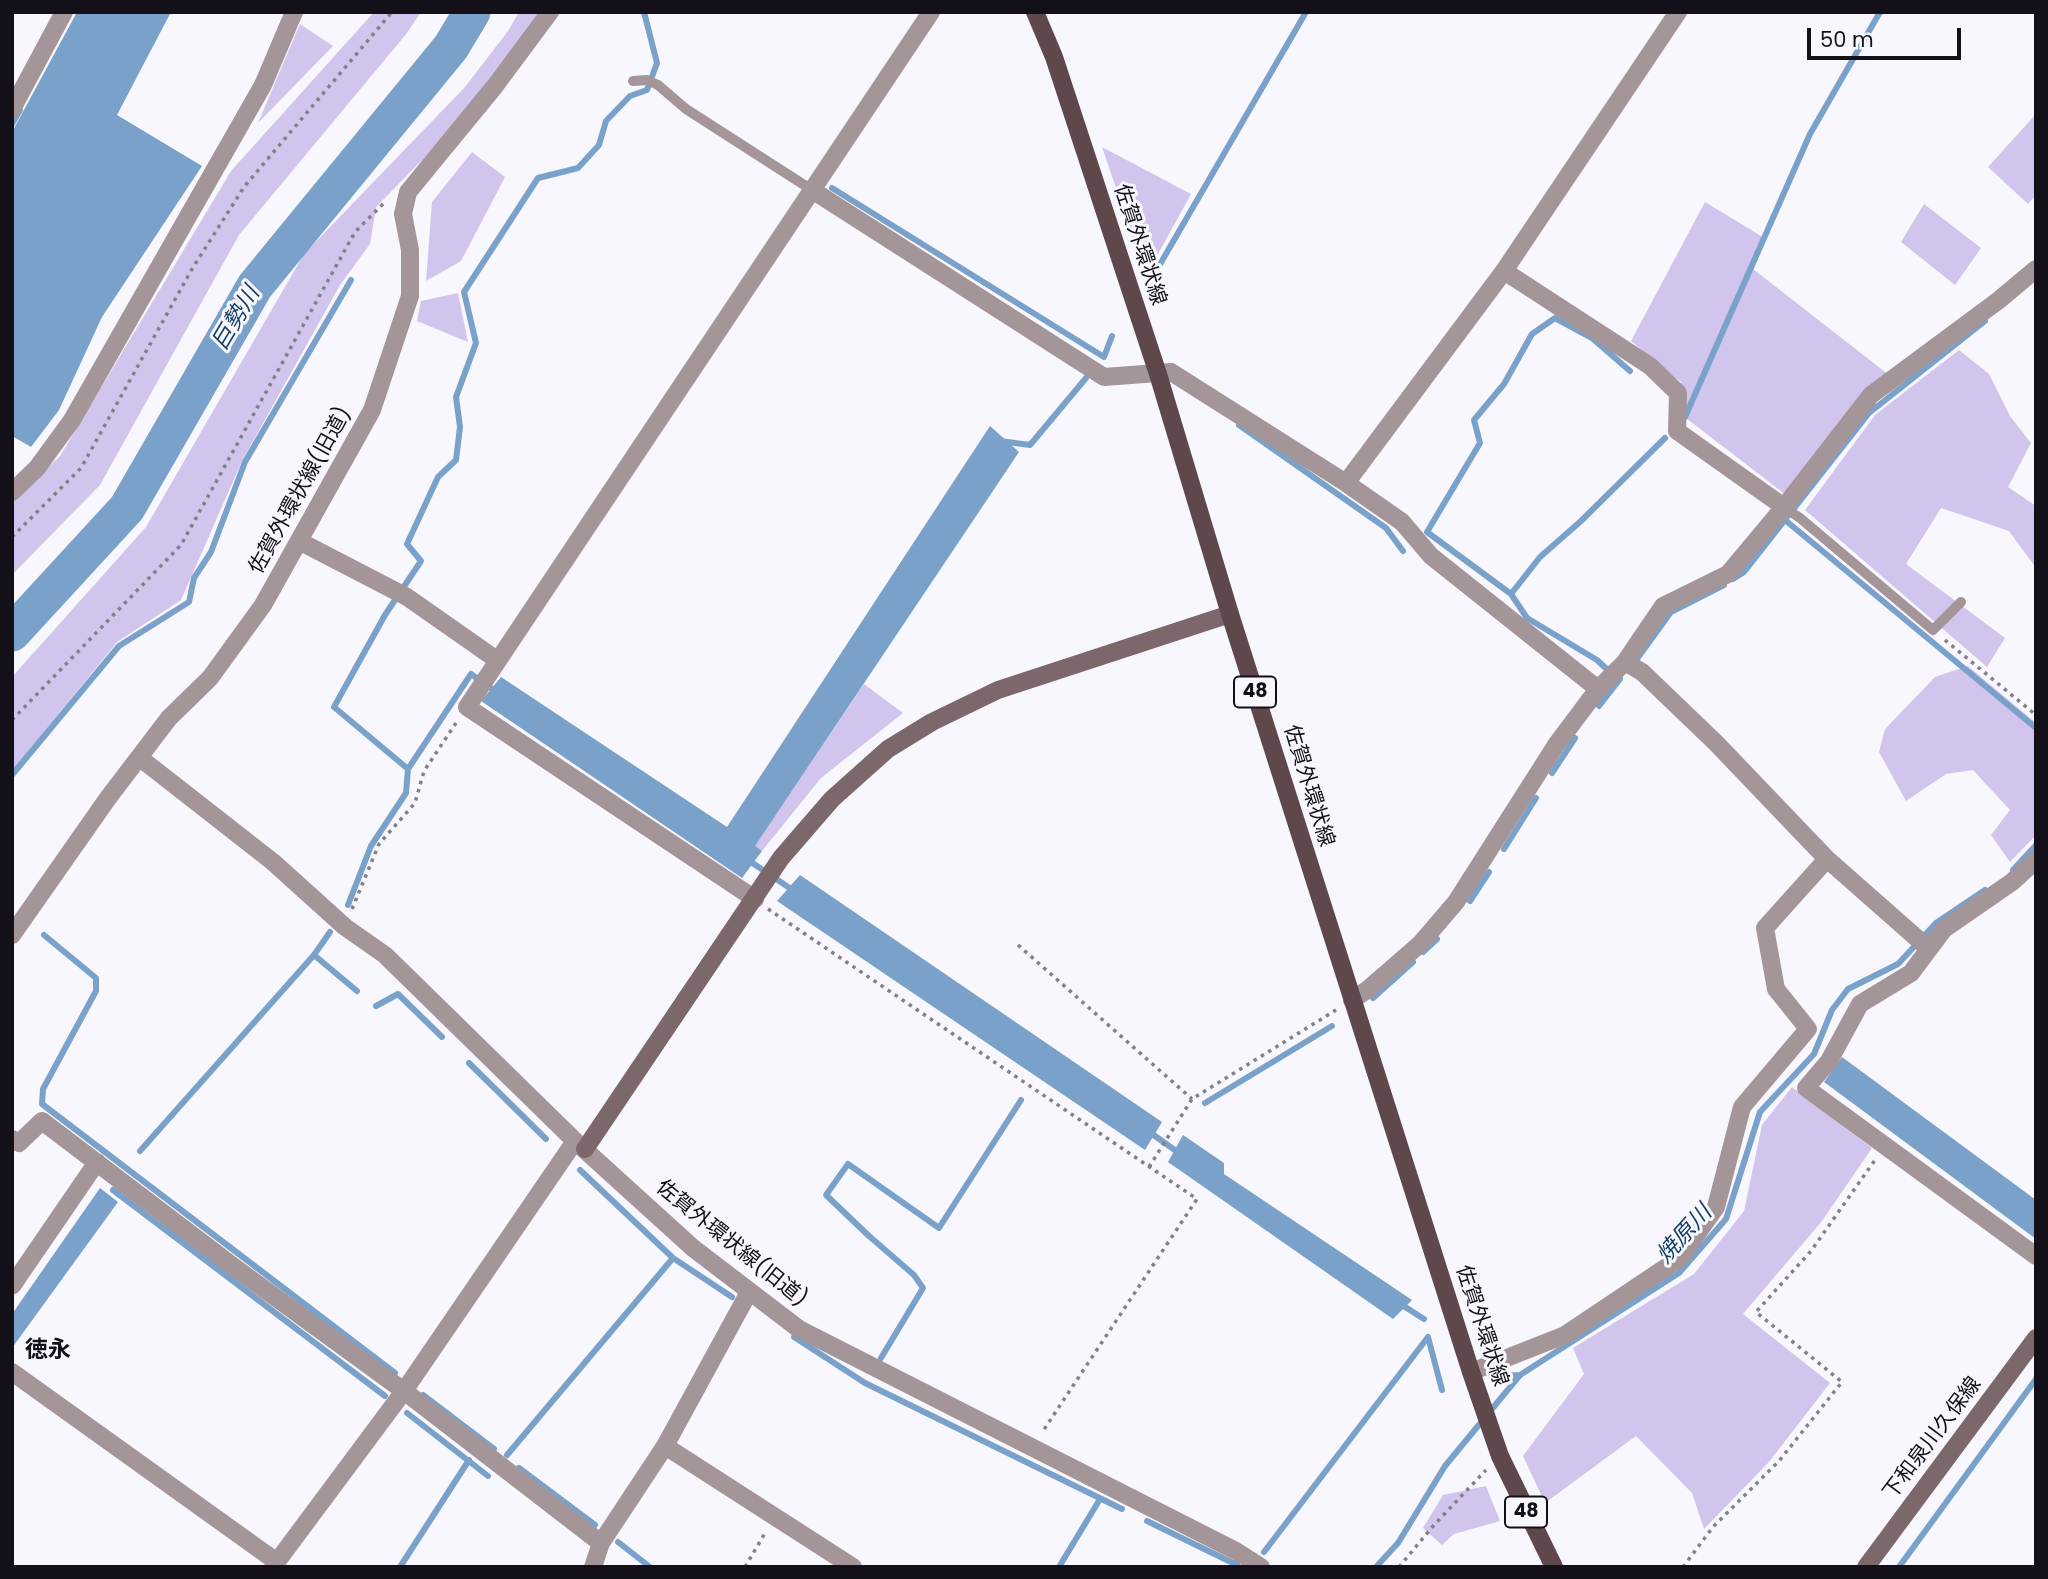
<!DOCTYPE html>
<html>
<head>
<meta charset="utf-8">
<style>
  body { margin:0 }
  #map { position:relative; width:2048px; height:1579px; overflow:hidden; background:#f8f7fd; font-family:Poppins,sans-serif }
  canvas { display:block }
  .frame { position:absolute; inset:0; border:14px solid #131019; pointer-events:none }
  .scale { position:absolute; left:1807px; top:28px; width:154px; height:32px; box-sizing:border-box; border:4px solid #131019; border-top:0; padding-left:9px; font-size:21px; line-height:24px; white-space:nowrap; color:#131019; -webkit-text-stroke:5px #f8f7fd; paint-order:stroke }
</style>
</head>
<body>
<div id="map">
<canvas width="2048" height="1579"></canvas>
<div class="frame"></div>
<div class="scale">50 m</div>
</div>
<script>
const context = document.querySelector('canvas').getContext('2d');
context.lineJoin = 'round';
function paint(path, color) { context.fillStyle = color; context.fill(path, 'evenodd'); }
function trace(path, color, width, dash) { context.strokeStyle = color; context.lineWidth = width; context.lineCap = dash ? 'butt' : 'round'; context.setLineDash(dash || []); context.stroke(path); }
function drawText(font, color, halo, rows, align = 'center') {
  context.font = font + ' Poppins,"Noto Sans JP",sans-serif'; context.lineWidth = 6; context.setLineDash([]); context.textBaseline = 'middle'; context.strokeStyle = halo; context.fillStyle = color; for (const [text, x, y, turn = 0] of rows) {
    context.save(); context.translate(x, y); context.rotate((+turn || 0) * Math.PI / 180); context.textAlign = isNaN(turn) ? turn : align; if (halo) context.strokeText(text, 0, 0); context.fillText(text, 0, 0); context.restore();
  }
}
paint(new Path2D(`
  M374,12H421L407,33L239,235L100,485L12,575V503L60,456L231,171Z
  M519,12H541L529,33L428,154L376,207L370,244L340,285L242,461L181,600L117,642L12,771V677L146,527L304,254L465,87L508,31Z
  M300,24L333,46L258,123Z
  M2036,114V195L2028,204L1988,167Z
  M1102,147L1191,194L1146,276Z
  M472,152L505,177L461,261L426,281L432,202Z
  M1705,202L1766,239L1753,269L1889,375L1786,495L1686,418L1681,382L1631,341Z
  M1924,204L1981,248L1955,285L1901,242Z
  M458,293L468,342L417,321L421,301Z
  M1959,350L1989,374L2010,416L2031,443L2008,487L2036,506V568L2009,531L1941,508L1906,564L2005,638L1987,667L1805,510L1875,415Z
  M1968,666L2036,723V835L2010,862L1991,835L2010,810L1973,770L1946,774L1906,801L1879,752L1885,729L1935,677Z
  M864,684L903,713L821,778L762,851L754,847Z
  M1792,1087L1872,1148L1822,1221L1743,1314L1830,1383L1769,1462L1704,1529L1692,1493L1636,1436L1545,1503L1523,1456L1584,1374L1573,1348L1694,1274L1744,1211L1762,1125Z
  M1486,1486L1500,1521L1454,1534L1442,1545L1423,1528L1443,1495Z`), '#d1c5ed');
paint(new Path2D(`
  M77,12H171L117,115L202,166L102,317L59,410L31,447L12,436V132Z
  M990,426L1019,452L755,846L762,851L742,878L481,701L501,677L727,827Z
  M800,875L1162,1122L1145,1150L777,901Z
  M1842,1057L2036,1200V1239L1824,1082Z
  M1183,1135L1224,1163V1174L1412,1300L1393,1319L1168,1162Z
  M100,1188L118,1202L12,1348V1314Z`), '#79a1ca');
trace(new Path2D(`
  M12,124L20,110
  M832,188L1104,357L1112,336
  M1148,285L1306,12
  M1685,417L1810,134L1880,12
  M1239,425L1386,528L1403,551
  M1000,441L1030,445L1086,378
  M1785,520L2036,728
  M1733,579L1744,572L1869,413L1985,321
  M1511,594L1540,557L1581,521L1665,438
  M1634,663L1671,612L1724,585
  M1612,674L1597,660L1527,618L1511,594L1427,532L1480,443L1474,420L1504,384L1532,334L1555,318L1592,338L1630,371
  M1599,706L1620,679
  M408,769L471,674L498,693
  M1552,773L1575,738
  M12,775L119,646L189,602L194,578L211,552L245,462L351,280
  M1504,849L1536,798
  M748,860L794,891
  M2013,870L2036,845
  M1470,901L1489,872
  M348,905L371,846L406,793L408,769L334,707L385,615L421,561L407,544L438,477L456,460L460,427L456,397L476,343L464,292L538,178L578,168L599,145L606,121L630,96L647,90L657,63L644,12
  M44,935L96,978V991L43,1089L42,1104L395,1373
  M1423,952L1437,939
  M314,955L357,991
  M1373,998L1413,962
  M376,1006L398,994L442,1037
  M469,1063L546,1139
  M1205,1103L1332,1026
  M1148,1131L1179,1153
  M140,1151L314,955L330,932
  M580,1170L673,1258L732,1297
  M113,1190L385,1396
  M1399,1303L1424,1319
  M794,1337L865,1383L1122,1509
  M881,1358L923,1288L914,1275L869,1236L826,1195L848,1164L939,1228L1021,1100
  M1493,1376L1520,1375
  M423,1395L494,1449
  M407,1413L488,1476
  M507,1455L673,1258
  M519,1468L595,1525
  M1147,1521L1237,1565
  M618,1542L650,1567
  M1264,1552L1428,1337L1442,1390
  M400,1567L469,1460
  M1059,1567L1100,1499
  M1376,1567L1398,1543L1445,1466L1520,1375L1679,1273L1726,1219L1760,1112L1814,1054L1832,1010L1848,989L1898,964L1936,923L1985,890
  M1899,1567L2036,1379`), '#79a1ca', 6);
trace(new Path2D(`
  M12,633L127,508L255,286L451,47L472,12`), '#79a1ca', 37);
trace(new Path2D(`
  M12,537L81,468L192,269L244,187L392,12
  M1945,640L2036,715
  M12,720L181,545L355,232L386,201
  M352,909L379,844L415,803L424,771L456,723
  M768,909L1197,1199L1043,1431
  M1018,945L1192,1099
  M1149,1167L1192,1099L1336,1010
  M745,1567L765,1533
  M1399,1567L1434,1525L1486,1470
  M1683,1567L1713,1527L1779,1461L1842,1382L1756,1312L1811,1251L1875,1160`), '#838188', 3.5, [3.5, 5]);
trace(new Path2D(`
  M633,81L647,80L658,85L686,109L812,190
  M1784,507L1800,518L1933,630L1961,602`), '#a49698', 10);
trace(new Path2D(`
  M12,109L64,12
  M812,190L1104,377L1171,372L1346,483L1402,522L1431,556L1598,689
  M1504,271L1650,366L1678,393L1677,431L1784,507
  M1346,483L1504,271L1678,12
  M12,492L37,468L72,420L263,85L294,12
  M299,541L407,597L497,660
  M1625,662L1642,672L1716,743L1827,859L1928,948
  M140,758L273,862L345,927L385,955L575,1141L693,1248L799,1329L1236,1551L1261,1567
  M2036,860L2012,882L1944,929L1911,973L1860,1004L1829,1061L1806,1088L2036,1256
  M755,899L467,707L931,12
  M12,935L108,798L169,718L210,678L263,605L372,410L410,296V250L403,214L408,192L495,86L550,12
  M1352,1000L1367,990L1420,944L1456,902L1556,745L1598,689L1625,662L1663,606L1728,574L1784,507L1871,395L1999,300L2036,269
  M12,1139L19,1143L42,1121L238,1270L404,1391L601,1543
  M12,1286L97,1162
  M12,1372L277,1562
  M1471,1372L1565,1335L1680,1258L1716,1207L1742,1107L1808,1029L1776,989L1765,928L1827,859
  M665,1446L853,1567
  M273,1567L404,1391L575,1141
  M593,1567L601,1543L665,1446L749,1292`), '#a49698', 18);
trace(new Path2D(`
  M585,1149L781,858L832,799L888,749L932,722L998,690L1230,614
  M1866,1567L2036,1338`), '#7c686b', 18);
trace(new Path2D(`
  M1035,12L1054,57L1158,374L1230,614L1471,1372L1500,1456L1554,1567`), '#5f484c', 18);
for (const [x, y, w] of [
  [1255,692,42],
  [1526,1512,42]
]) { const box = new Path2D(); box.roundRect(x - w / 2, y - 15.5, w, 31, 5); context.fillStyle = '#f8f7fd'; context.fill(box); trace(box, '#131019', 2); }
drawText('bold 19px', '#131019', null, [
  ["48",1255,692],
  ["48",1526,1512]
]);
drawText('21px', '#131019', '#f8f7fd', [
  ["佐賀外環状線",1139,245,72],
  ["佐賀外環状線(旧道)",301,491,-61],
  ["佐賀外環状線",1308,786,73],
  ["佐賀外環状線(旧道)",731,1244,39],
  ["佐賀外環状線",1481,1326,72],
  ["下和泉川久保線",1933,1439,-53]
]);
drawText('italic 23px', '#144068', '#f8f7fd', [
  ["巨勢川",237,319,-59],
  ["焼原川",1685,1235,-48]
]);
drawText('bold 23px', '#131019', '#f8f7fd', [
  ["徳永",48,1351]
]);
</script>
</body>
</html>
